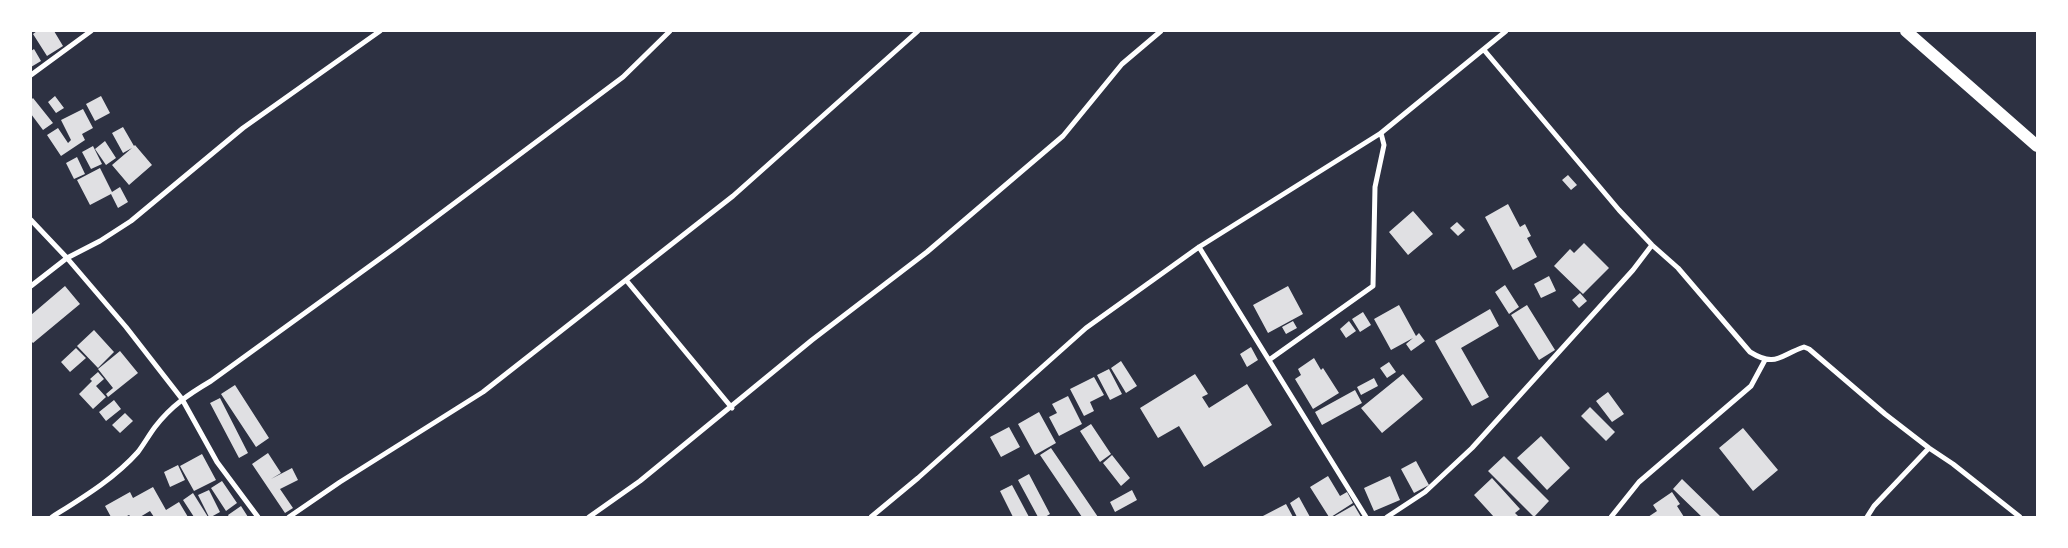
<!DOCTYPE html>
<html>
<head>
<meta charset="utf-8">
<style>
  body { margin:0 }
  #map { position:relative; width:2068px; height:548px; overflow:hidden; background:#2d3142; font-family:"Sofia Sans Condensed",sans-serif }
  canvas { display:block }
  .frame { position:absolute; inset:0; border:32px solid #fff; pointer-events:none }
</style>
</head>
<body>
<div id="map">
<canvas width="2068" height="548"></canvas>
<div class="frame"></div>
</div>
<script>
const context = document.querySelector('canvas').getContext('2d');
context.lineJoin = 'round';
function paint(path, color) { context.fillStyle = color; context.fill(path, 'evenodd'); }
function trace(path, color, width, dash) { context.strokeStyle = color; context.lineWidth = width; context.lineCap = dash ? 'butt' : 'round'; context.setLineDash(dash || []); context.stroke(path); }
paint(new Path2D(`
  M37,31H54L63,46L47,56L33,34Z
  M34,49L41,61L31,67V51Z
  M55,96L64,108L56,113L48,102Z
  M101,96L110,113L95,121L86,104Z
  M33,98L53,123L43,130L31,114V100Z
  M83,109L93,128L82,134L85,140L61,156L47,135L58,128L68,143L71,140L61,120Z
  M123,127L134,146L135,145L152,165L129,185L112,165L132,148L123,153L112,133Z
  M105,141L116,158L106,165L95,149Z
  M93,146L102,164L91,169L82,152Z
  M77,157L85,174L74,179L66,163Z
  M100,168L112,192L120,187L128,202L118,208L111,194L90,205L77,180Z
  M1568,175L1577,185L1571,190L1562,180Z
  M1508,204L1520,227L1525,224L1531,236L1527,238L1537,257L1513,270L1485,217Z
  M1413,211L1433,234L1408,255L1389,232Z
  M1457,222L1465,230L1458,236L1450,228Z
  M1584,243L1609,268L1583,294L1554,266L1570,249L1574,253Z
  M1549,276L1556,291L1541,298L1534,284Z
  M1505,285L1519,307L1509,314L1495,292Z
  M65,286L80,304L33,343L31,341V315Z
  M1288,286L1303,314L1268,333L1253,305Z
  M1580,293L1587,301L1579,308L1572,300Z
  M1399,305L1416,336L1419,333L1425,341L1411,351L1406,344L1413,338L1391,350L1374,319Z
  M1527,305L1555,350L1539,360L1511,315Z
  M1490,309L1499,326L1461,348L1489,397L1472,406L1435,341Z
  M1363,312L1371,325L1360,332L1352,319Z
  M1293,321L1297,328L1286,334L1282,327Z
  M1349,321L1356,331L1346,338L1340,329Z
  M94,330L114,352L98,368L77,346Z
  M1251,347L1258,360L1247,367L1240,354Z
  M76,348L86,358L70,372L61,362Z
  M120,351L138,373L108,397L106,394L113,388L98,369Z
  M1314,358L1321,370L1323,368L1339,393L1313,409L1295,379L1301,375L1298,369Z
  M1121,361L1137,386L1126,393L1111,368Z
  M1389,362L1396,372L1387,378L1380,368Z
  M1109,369L1122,394L1110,400L1097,375Z
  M98,372L104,379L96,386L106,397L93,409L79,394L92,381L90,379Z
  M1195,374L1208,394L1202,397L1209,408L1247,384L1272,425L1204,467L1179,426L1158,438L1140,408Z
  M1403,374L1423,399L1382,433L1361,408Z
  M1094,377L1104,395L1090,402L1094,411L1084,416L1070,389Z
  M1374,378L1378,386L1361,395L1357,387Z
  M235,385L269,438L256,447L221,394Z
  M1355,390L1362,403L1322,425L1315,412Z
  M1608,392L1624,414L1612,422L1596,401Z
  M1068,396L1082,424L1059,436L1049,417L1057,413L1052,404Z
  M220,398L248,453L239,458L210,403Z
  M114,400L121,409L106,421L99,412Z
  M1590,407L1615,432L1606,441L1581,416Z
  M1039,412L1056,443L1035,455L1018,424Z
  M125,413L133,421L120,433L112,425Z
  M1091,424L1111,454L1100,462L1080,431Z
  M1009,427L1020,447L1001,457L990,437Z
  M1743,428L1778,470L1753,491L1719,448Z
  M1541,436L1570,468L1547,490L1517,458Z
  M1051,448L1098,517H1082L1040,455Z
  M268,453L281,473L271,479L292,468L298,480L280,489L293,508L285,513L252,464Z
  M202,454L216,480L194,491L180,466Z
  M1112,455L1130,478L1121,486L1103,463Z
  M1504,456L1549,501L1534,517L1488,471Z
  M1416,461L1429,485L1414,493L1401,469Z
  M178,465L185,480L170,487L164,472Z
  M1029,474L1050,514L1045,517H1038L1018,480Z
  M1328,476L1340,496L1347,492L1353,503L1331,517H1329L1310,487Z
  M1390,476L1400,500L1374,511L1364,488Z
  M1492,478L1520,509L1515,513L1519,517H1494L1474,495Z
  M1682,479L1721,517H1702L1673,489Z
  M222,481L237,503L226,511L211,488Z
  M1012,485L1029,517H1013L1000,491Z
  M153,487L166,510L179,502L188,517H154L150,511L140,517H131L129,515L125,517H111L105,506L130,492L133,498Z
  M209,490L220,512L211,517H209L198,495Z
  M1132,490L1137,500L1115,512L1110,502Z
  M1672,492L1680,504L1677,506L1684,517H1648L1657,511L1653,505Z
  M193,493L208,517H194L183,500Z
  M1299,497L1310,517H1297L1290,503Z
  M1286,504L1293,517H1261Z
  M1354,505L1361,517H1333Z
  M241,506L248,517H229L228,515Z`), '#e0e0e3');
trace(new Path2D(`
  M1484,50L1619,210L1652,245L1678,268L1750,352C1776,368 1780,355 1804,347L1809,349L1885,414L1929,448L1953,464L2020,517
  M31,75L91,31
  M31,220L67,258L126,327L182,399L217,462L258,517
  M1199,247L1366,517
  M626,280L732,408
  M31,286L67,258L100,241L131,221L243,128L380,31
  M1269,360L1373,286L1375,187L1384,145L1381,133
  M52,517C82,498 114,479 138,452C144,444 149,435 155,427C171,406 189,394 211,381L396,247L623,77L670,31
  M289,517L340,482L483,392L733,196L918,31
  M589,517L640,481L812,340L927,252L1063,136L1122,64L1161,31
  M871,517L918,478L1086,328L1199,247L1381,133L1506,31
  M1387,517L1425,492L1472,448L1633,270L1652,245
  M1611,517L1639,482L1751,386L1765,360
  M1867,517L1874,506L1929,448`), '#fff', 5);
trace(new Path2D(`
  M1906,31L2037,146`), '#fff', 12);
</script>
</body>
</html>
